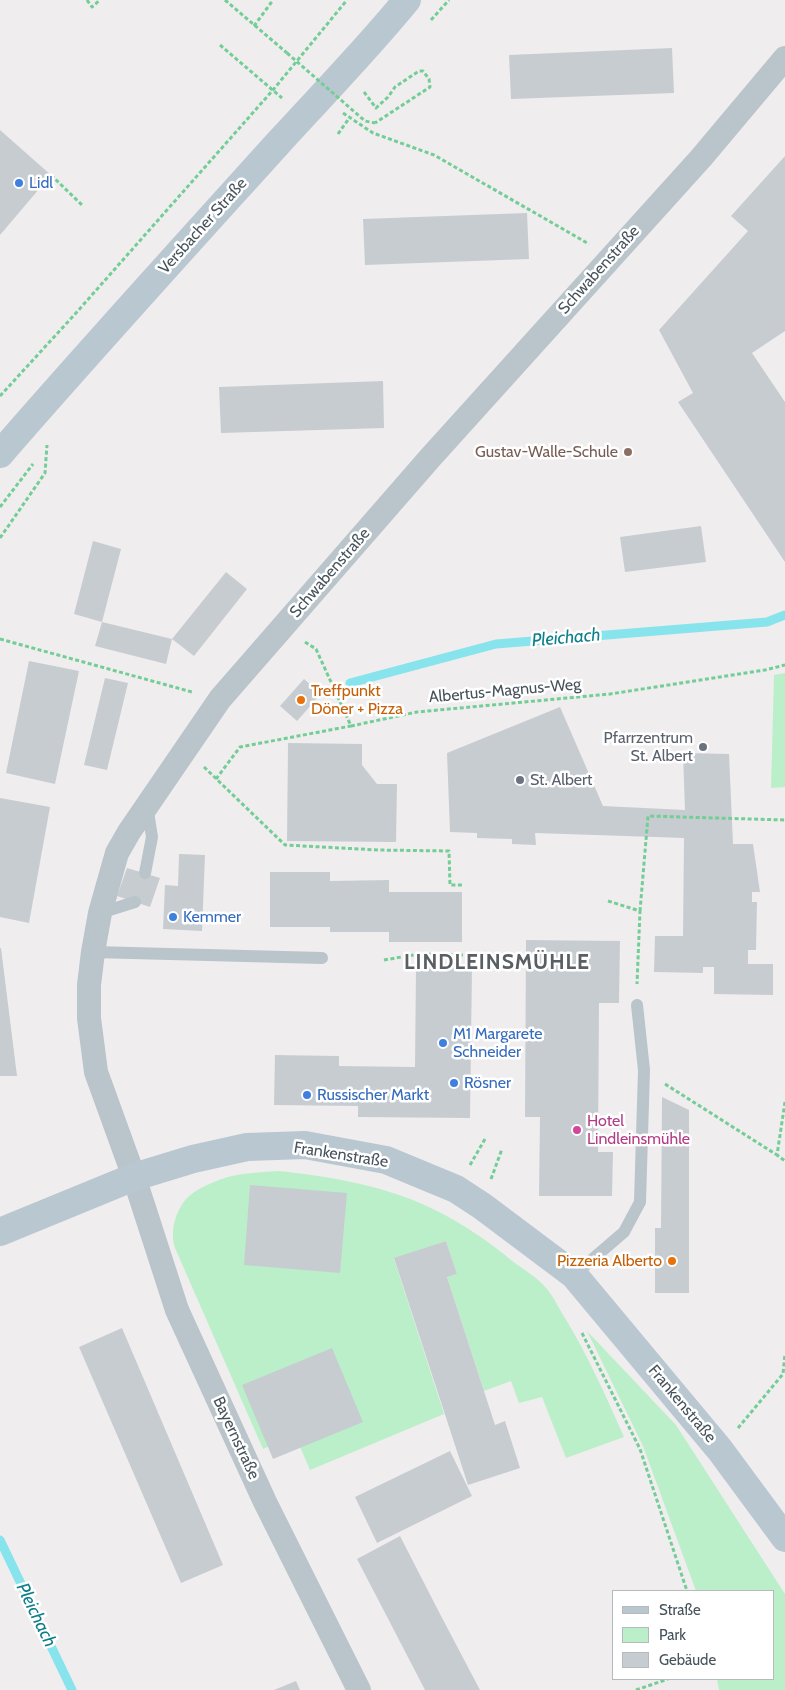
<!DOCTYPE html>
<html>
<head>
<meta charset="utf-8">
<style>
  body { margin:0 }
  #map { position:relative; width:785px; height:1690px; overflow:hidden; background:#f0edee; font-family:Cabin,sans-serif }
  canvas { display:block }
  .legend { position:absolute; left:612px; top:1590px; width:162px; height:90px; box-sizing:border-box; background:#fff; border:1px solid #b5babd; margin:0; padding:6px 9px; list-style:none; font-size:15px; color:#46535b }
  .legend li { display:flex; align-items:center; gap:10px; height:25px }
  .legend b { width:25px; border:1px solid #b5babd }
</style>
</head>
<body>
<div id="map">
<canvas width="785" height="1690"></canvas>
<ul class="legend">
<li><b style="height:6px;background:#b9c7d0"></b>Straße</li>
<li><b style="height:14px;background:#bbefc9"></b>Park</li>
<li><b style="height:14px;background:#c7ccd1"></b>Gebäude</li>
</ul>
</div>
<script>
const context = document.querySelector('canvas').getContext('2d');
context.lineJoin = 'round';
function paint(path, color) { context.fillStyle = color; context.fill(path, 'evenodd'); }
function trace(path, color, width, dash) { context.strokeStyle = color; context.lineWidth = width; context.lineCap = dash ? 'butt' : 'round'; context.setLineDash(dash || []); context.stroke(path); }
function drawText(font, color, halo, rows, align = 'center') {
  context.font = font + ' Cabin,sans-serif'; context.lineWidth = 5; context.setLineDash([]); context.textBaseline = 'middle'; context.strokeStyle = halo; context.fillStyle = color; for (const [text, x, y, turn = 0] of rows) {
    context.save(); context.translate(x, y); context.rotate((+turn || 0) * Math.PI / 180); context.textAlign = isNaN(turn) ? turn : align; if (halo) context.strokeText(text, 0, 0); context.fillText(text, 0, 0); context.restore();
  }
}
paint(new Path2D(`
  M785,673V787L771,788L774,675Z
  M278,1171C330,1176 392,1187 439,1212C465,1225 489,1242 511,1260C523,1269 538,1278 547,1289C554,1297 559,1309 565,1318C588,1356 606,1396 624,1437L566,1458L542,1397L519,1403L511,1381L484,1391L447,1277L457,1274L446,1241L394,1259L444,1414L310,1470L295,1435L263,1449L175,1248C169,1230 177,1204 193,1193C201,1187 222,1178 232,1176C246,1173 262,1172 278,1171Z
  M587,1331L676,1425L785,1594V1690H719L717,1679H774V1591H696L643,1446Z`), '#bbefc9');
trace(new Path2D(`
  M350,683L496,644L767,622L785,615
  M0,1540L72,1690`), '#87e3ec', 9);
paint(new Path2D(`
  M672,48L674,93L511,99L509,55Z
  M0,130L51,175L0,235Z
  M785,156V331L752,353L785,402V562L678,402L693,393L659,330L748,231L731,216Z
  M527,213L529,259L365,265L363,219Z
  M383,381L384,428L221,433L219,387Z
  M701,526L706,562L625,572L620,537Z
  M93,541L121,549L102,622L74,614Z
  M226,572L247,589L194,656L172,639Z
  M102,622L172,639L166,664L95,646Z
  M29,661L79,671L55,784L6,773Z
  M105,678L128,683L107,770L84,765Z
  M304,679L321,694L297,721L280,706Z
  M560,707L603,806L685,810L683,753L729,754L733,844H753L760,892H752V902H757L756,950H748V964H773V995L714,994V967H703V973L654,972L655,936H683L684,838L535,833L536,845L512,844V839L477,838V833L450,832L447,753Z
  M288,743L362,744V765L377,784H397L396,842L287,841Z
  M0,798L50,807L29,923L0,917Z
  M179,854L205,855L202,931L163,929L165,885L178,886Z
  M127,868L160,878L150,907L117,896Z
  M270,872H330V881L389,880V892H462V942H389V932H330V927H270Z
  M526,940L620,941L619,1003H599L598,1152H613L612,1196H539L540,1117H525Z
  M0,948H1L17,1076H0Z
  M416,966L472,967L470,1118L358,1117V1106L274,1105L275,1055L339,1056V1066L415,1067Z
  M662,1097L689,1110V1293H655V1228H661Z
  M250,1185L347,1193L340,1273L244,1265Z
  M446,1241L457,1274L447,1277L495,1425L505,1421L520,1468L468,1485L394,1258Z
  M122,1328L223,1565L181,1583L79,1347Z
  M332,1348L363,1422L273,1459L242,1385Z
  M450,1451L472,1496L377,1543L355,1497Z
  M400,1536L440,1614L480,1690H425L397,1636L357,1559Z
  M296,1681L300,1690H274Z`), '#c7ccd1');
trace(new Path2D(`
  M87,0L92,7L100,0
  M225,0L287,53
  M431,20L449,0
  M254,26L273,0
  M220,45L282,98
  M364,92L376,108L388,97L395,87L419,71H423L429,79L430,87L375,123
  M343,113L373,133L434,155L589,244
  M338,134L350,117
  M51,175L82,205
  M0,396L76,313L273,90L347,0
  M0,507L33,464
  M0,538L45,473L47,445
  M0,639L192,692
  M305,642L316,649L351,726L417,712L610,694L765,670L785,665
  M204,767L285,845L378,850L449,851L450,885H464
  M216,779L240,747L351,726
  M608,901L640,911L637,984
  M640,911L648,816L785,820
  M384,960L419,954L463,955
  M665,1084L777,1155
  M785,1102L777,1155L785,1161
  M470,1165L485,1139
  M491,1179L502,1149
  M582,1333L640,1449L687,1591
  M738,1428L783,1374L785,1354
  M636,1690L668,1679`), '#73cd96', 3, [4, 2.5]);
trace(new Path2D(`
  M145,873L152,837L147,806
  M100,913L135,902
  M93,952L322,958
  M574,1275L624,1232L640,1202L644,1070L637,1005`), '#b9c4cb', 12);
trace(new Path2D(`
  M359,1690L265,1502L177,1310L134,1177L96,1072L89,1018V985L93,952L100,913L117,853L129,832L220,699L430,458L701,158L785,58`), '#b9c4cb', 24);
trace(new Path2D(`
  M0,454C92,348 186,245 280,141C323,94 367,49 407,0
  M0,1232L134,1177L193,1159L247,1147L305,1145L386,1160L456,1189L482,1206L574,1275L720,1450L785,1538`), '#b9c7d0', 28);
trace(new Path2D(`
  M287,53L365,121L375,123`), '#73cd96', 3, [4, 2.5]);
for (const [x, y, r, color] of [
  [19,183,5,"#3f7fe0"],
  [628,452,5,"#8d6e63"],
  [301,700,5,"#e8710a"],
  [703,747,5,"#6b7280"],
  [520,780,5,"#6b7280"],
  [173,917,5,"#3f7fe0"],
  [443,1043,5,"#3f7fe0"],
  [454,1083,5,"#3f7fe0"],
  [307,1095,5,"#3f7fe0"],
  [577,1130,5,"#d1479c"],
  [672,1261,5,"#e8710a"]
]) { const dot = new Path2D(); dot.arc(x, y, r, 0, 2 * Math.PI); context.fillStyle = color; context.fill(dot); trace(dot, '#fff', 2); }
drawText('16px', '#366cbe', '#fff', [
  ["Lidl",29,183],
  ["Kemmer",183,917],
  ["M1 Margarete",453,1034],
  ["Schneider",453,1052],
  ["Rösner",464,1083],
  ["Russischer Markt",317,1095]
], 'left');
drawText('16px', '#46535b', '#fff', [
  ["Versbacher Straße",203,226,-48],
  ["Schwabenstraße",599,270,-48],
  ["Schwabenstraße",330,573,-49],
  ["Albertus-Magnus-Weg",505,691,-5],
  ["Frankenstraße",341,1155,9],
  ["Frankenstraße",682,1404,50],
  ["Bayernstraße",236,1438,65]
]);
drawText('16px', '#785e54', '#fff', [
  ["Gustav-Walle-Schule",618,452]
], 'right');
drawText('16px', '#c56008', '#fff', [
  ["Treffpunkt",311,691],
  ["Döner + Pizza",311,709],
  ["Pizzeria Alberto",662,1261,"right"]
], 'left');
drawText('16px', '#5b616d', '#fff', [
  ["Pfarrzentrum",693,738],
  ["St. Albert",693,756],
  ["St. Albert",530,780,"left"]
], 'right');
drawText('16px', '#b23c85', '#fff', [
  ["Hotel",587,1121],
  ["Lindleinsmühle",587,1139]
], 'left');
drawText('italic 18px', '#0c7f8b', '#fff', [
  ["Pleichach",566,638,-5],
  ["Pleichach",36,1615,64]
]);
context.letterSpacing = '1px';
drawText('bold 21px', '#5a5f63', '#fff', [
  ["LINDLEINSMÜHLE",497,963]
]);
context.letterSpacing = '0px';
</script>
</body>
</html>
